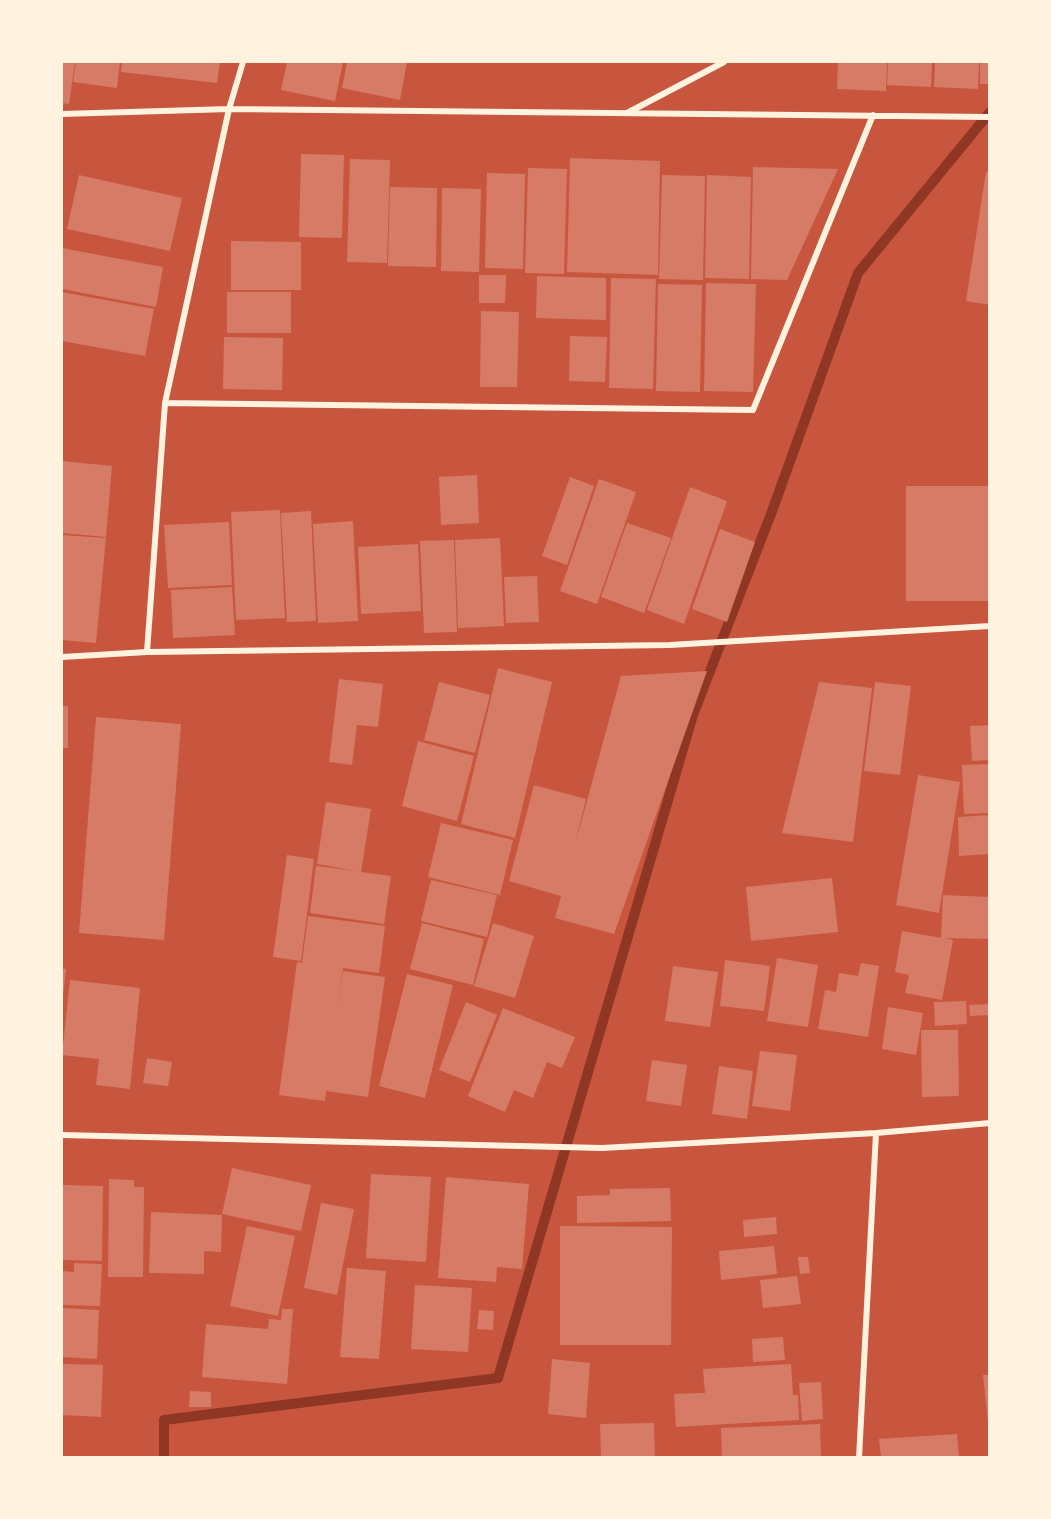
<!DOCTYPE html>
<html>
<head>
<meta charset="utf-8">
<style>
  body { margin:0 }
  #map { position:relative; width:1051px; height:1519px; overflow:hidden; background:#c8553d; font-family:"Varela Round",sans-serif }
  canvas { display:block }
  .frame { position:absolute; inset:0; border:63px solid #fff3e0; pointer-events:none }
</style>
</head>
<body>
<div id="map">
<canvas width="1051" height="1519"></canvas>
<div class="frame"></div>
</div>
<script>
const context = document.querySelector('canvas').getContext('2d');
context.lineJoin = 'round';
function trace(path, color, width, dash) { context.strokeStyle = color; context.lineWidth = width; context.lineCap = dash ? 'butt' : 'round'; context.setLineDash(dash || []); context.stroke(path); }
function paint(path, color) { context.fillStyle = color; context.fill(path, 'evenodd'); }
trace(new Path2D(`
  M164,1458V1420L498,1378L693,715L771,514L858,273L990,112`), '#8f3625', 10);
paint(new Path2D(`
  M62,62H75L69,104L62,103Z
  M76,62H120L117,88L73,82Z
  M122,62H220L217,83L121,72Z
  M287,62H343L335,101L281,90Z
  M347,62H407L400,100L342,88Z
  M838,62H887L886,91L837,89Z
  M888,62H932L931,87L887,85Z
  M935,62H979L978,89L934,87Z
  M980,62H990V84H980Z
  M301,154L344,155L342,238L299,237Z
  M570,158L660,161L658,275L567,272Z
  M350,159L390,160L387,263L347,262Z
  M753,167L838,169L787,280L751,279Z
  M528,168L567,169L564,274L525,273Z
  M986,172H990V305L966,301Z
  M487,173L525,174L523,269L485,268Z
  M79,175L182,198L170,251L67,229Z
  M662,175L705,176L703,280L659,279Z
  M707,175L751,177L749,279L705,278Z
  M390,187L437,188L436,267L388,266Z
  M442,188L481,189L479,272L441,271Z
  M231,241L301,242V290H231Z
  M62,248L163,267L156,307L62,289Z
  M479,275H506L505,303H479Z
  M537,276L606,278V320L536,318Z
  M611,278L656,279L653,389L609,388Z
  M706,283L756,284L753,392L704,391Z
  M658,284L702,285L700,392L656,391Z
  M62,292L154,309L145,356L62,341Z
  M227,292H291V333H227Z
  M481,311L519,312L517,387H480Z
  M570,336L607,337L605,382L569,381Z
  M224,337L283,338L282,390L223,389Z
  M62,461L112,466L106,537L62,533Z
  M477,475L479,523L441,525L439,477Z
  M570,477L594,486L567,565L542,556Z
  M599,479L636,492L597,604L560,591Z
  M906,486H990V601H906Z
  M690,487L727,501L684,624L647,610Z
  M280,510L285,618L236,620L231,512Z
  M311,511L316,621L287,622L281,513Z
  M353,521L358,621L318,623L313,524Z
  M229,522L232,585L168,588L164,525Z
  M627,523L671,538L644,613L601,597Z
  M720,529L755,542L727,622L692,609Z
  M62,535L106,538L96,643L62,640Z
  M500,538L504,626L458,628L455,540Z
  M454,540L457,632L424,633L420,541Z
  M418,544L421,611L361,614L358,547Z
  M537,576L539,622L506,623L504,577Z
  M232,587L235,635L173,638L171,590Z
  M498,668L552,682L515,838L461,824Z
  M707,671L614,934L555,918L561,896L509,881L534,785L586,799L575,845L621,676Z
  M339,679L383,684L378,727L357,725L352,765L329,762Z
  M439,682L490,695L475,753L424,740Z
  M819,682L872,688L853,842L782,833Z
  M875,682L911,686L900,775L864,771Z
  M62,706H68V748H62Z
  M96,717L181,724L164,940L79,933Z
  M990,725V760L972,761L970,726Z
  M418,741L474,756L457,821L402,806Z
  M990,764V813L964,814L962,765Z
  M918,775L960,782L939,913L896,905Z
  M326,802L371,809L361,872L391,876L384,924L310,913L316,866L357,871L317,864Z
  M990,815V854L959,856L958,817Z
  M441,823L513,840L500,895L428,877Z
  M287,855L314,859L301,961L273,957Z
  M832,878L838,932L751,941L746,887Z
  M431,880L497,895L487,937L421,921Z
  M943,895L990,897V939L941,938Z
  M308,916L385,926L379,973L343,968L336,1017L343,971L385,977L368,1097L326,1091L325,1101L279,1095L297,962L302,963Z
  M422,923L484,939L473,985L410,969Z
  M493,923L534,936L515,998L474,986Z
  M902,931L953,940L942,1000L905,993L909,975L895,972Z
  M777,958L818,965L808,1027L767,1021Z
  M725,960L770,966L764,1011L720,1006Z
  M861,963L879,966L868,1037L818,1029L825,990L836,992L839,973L858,976Z
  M673,966L718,972L710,1027L665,1021Z
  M62,969H66L63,995H62Z
  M407,974L453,985L425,1098L379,1086Z
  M70,980L140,988L130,1089L96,1085L99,1059L62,1055Z
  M966,1001L967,1024L935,1026L934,1002Z
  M466,1002L497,1015L470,1082L439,1070Z
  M990,1004V1015L970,1016L969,1005Z
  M888,1007L923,1013L916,1055L882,1049Z
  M503,1008L575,1037L562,1068L547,1062L533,1098L514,1090L505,1112L468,1096Z
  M921,1030H958L959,1096L922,1097Z
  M760,1051L797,1055L790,1111L752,1106Z
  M147,1058L172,1062L168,1086L143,1083Z
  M652,1060L687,1065L681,1106L646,1101Z
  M719,1066L753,1071L747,1119L712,1114Z
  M232,1168L311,1185L301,1231L222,1214Z
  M371,1174L431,1177L426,1262L366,1258Z
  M446,1177L529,1184L522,1269L497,1267L496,1282L438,1278Z
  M109,1179L134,1180V1187H144L143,1277H108Z
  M62,1185L103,1186L102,1261L62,1260Z
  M670,1188L671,1221L577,1223V1196L610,1195V1189Z
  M321,1203L354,1209L337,1295L304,1288Z
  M151,1212L222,1215L221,1252L204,1251V1274L149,1273Z
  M776,1217L777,1234L744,1237L743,1220Z
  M247,1226L295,1236L278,1316L230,1306Z
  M560,1226L672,1227L671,1345H560Z
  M774,1246L777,1274L721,1280L719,1251Z
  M798,1257H808L810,1273L800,1274Z
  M74,1263L102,1264L100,1306L62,1305V1271L74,1272Z
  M347,1268L386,1271L379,1359L340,1357Z
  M797,1276L801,1304L763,1308L760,1280Z
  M415,1285L472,1288L468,1352L411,1349Z
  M62,1308L99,1310L97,1359L62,1357Z
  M282,1309H293L287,1384L202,1377L206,1324L268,1329L269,1319L281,1320Z
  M479,1310L494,1311L493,1330L477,1329Z
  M783,1337L785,1360L753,1362L752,1339Z
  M552,1359L590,1363L586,1418L548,1414Z
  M62,1364L103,1365L101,1417L62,1415Z
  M791,1364L793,1395H798L799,1420L676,1427L674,1394L705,1393L703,1369Z
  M983,1375H990V1422H988Z
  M821,1382L823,1419L802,1421L799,1383Z
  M190,1391L211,1392V1407H189Z
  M654,1423L655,1458H601L600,1424Z
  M820,1424L821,1458H722L721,1428Z
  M957,1434L959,1458H881L879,1439Z`), '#d67c66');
trace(new Path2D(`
  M627,113L724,62
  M62,114L229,109L990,117
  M165,403L753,410L873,115
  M147,652L165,403L229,109L243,62
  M62,657L147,652L670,645L990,626
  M62,1135L602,1148L876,1133L990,1123
  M859,1458L876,1133`), '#fff3e0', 6);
</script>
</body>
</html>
